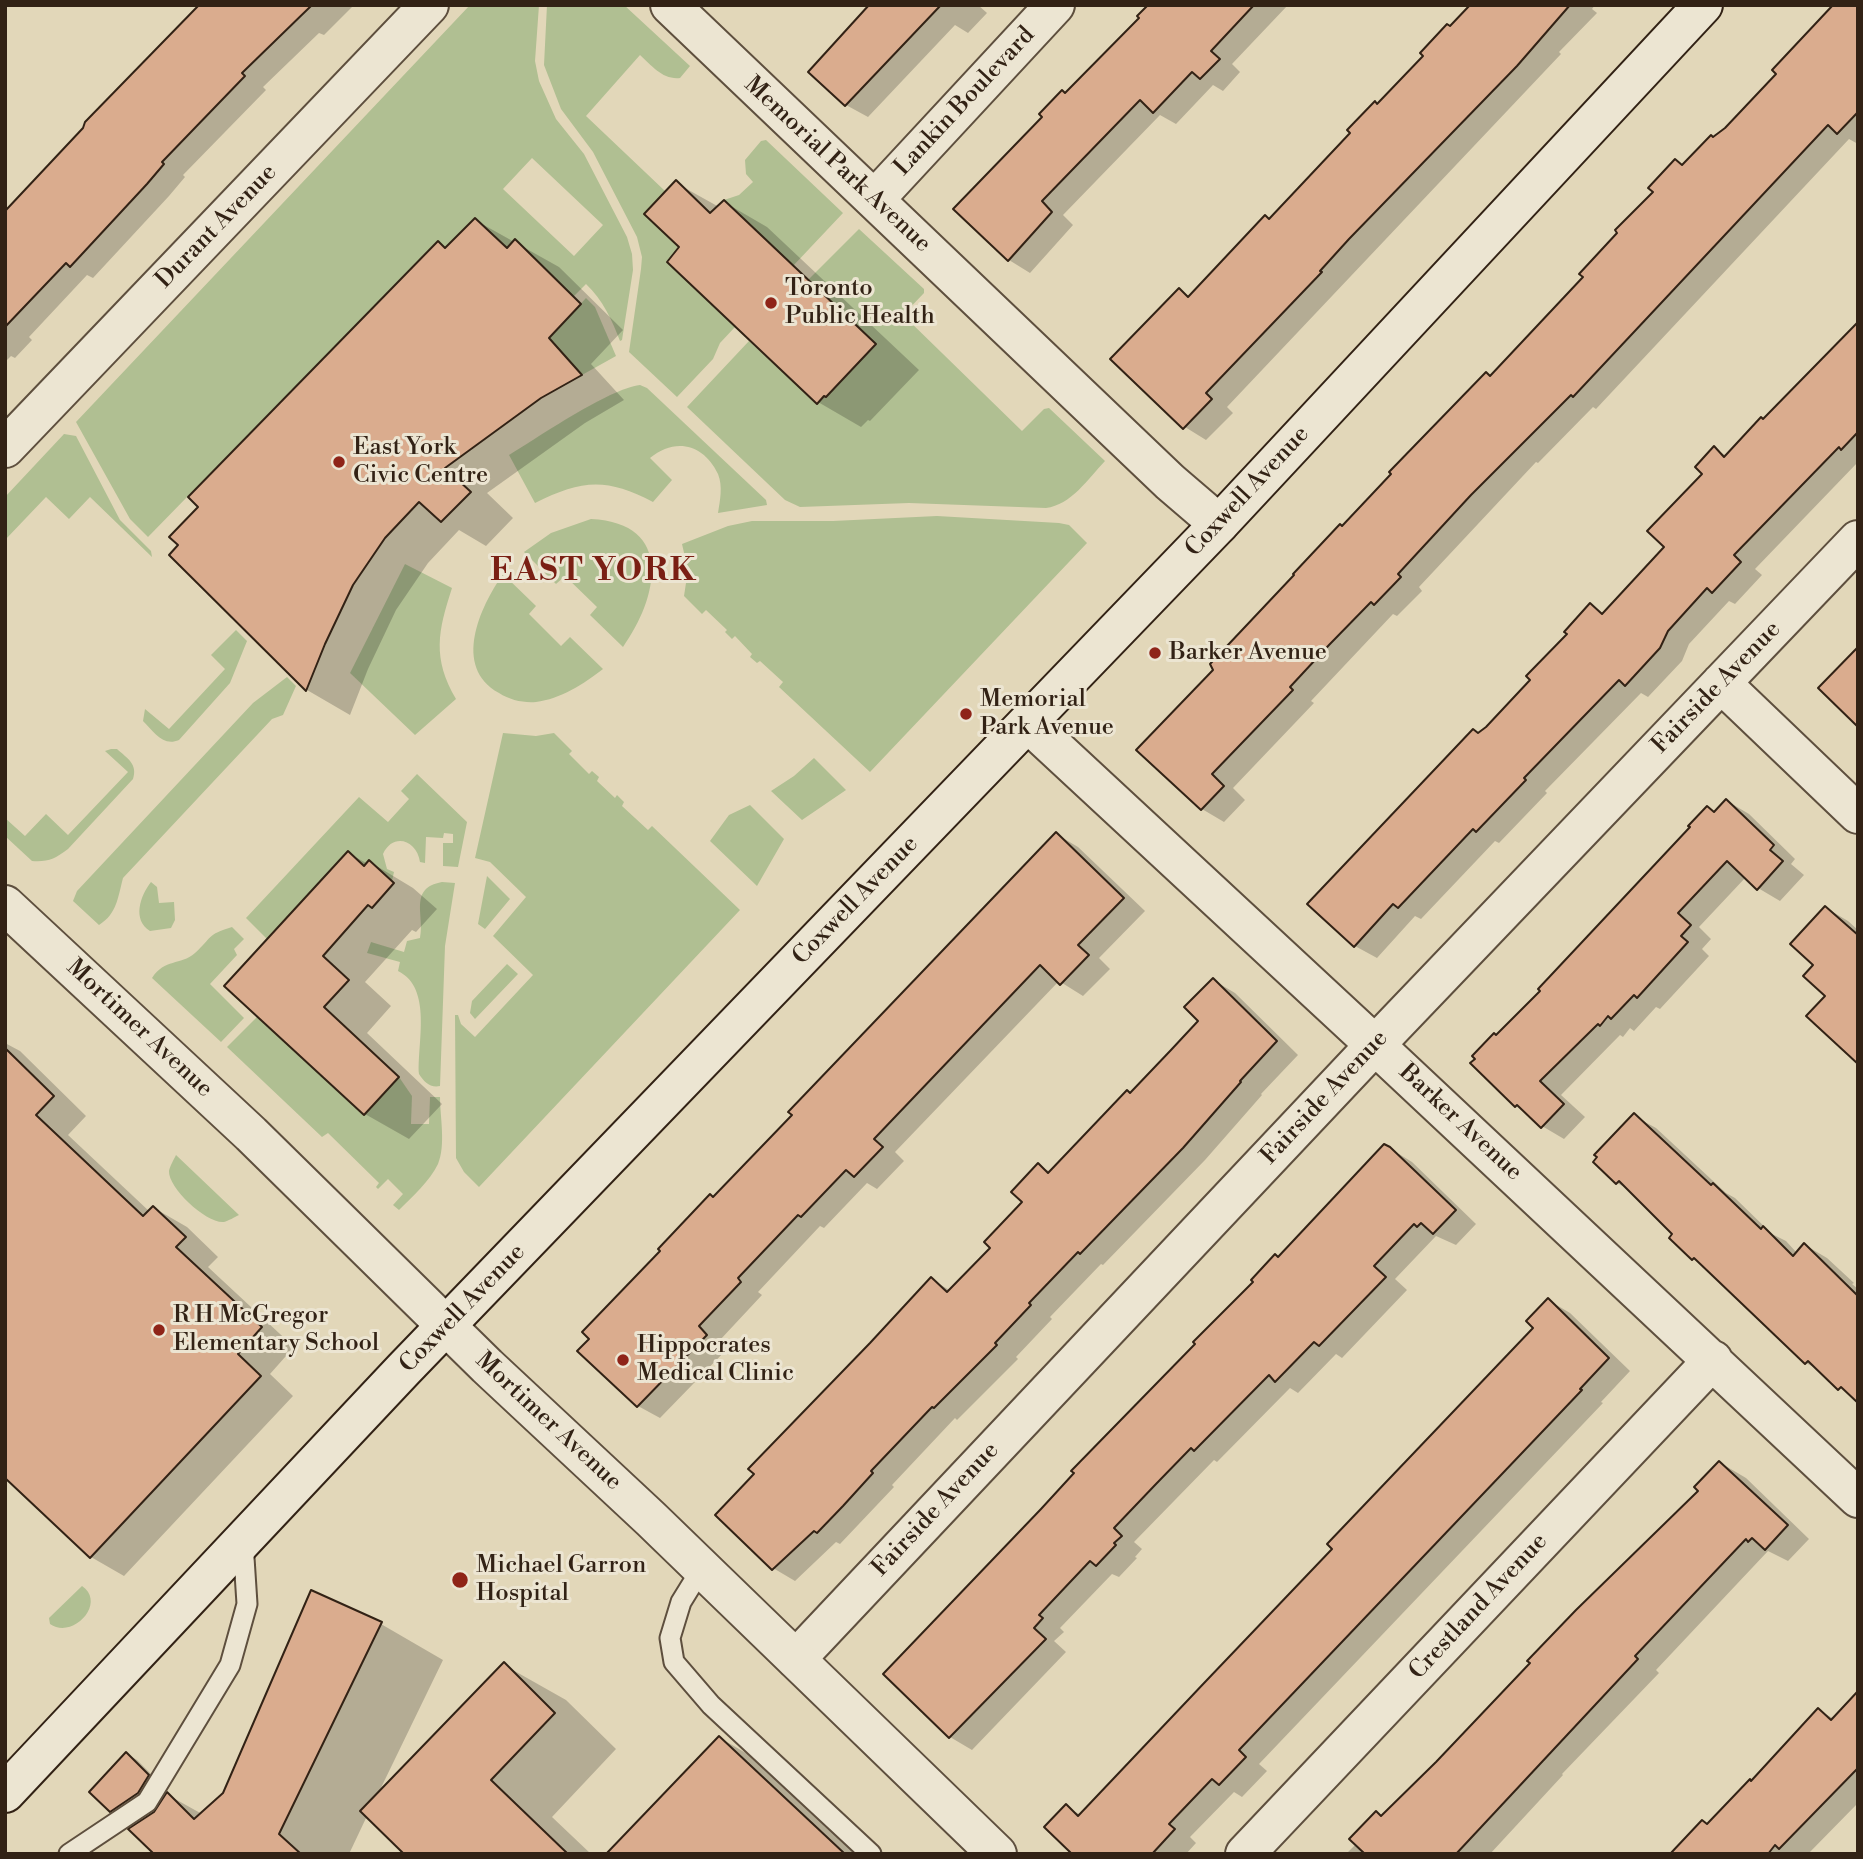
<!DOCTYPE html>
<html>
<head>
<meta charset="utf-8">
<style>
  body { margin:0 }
  #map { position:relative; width:1863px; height:1859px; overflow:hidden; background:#e2d7b9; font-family:"Libre Bodoni",serif }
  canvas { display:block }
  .frame { position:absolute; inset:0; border:7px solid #322215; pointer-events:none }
</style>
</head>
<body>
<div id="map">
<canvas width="1863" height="1859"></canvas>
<div class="frame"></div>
</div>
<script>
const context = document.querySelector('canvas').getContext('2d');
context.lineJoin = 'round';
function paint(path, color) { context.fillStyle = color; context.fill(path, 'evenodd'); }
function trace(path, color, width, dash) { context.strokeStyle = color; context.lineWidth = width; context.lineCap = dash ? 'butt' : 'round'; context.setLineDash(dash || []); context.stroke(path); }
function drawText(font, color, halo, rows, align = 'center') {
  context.font = font + ' "Libre Bodoni",serif'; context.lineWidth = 6; context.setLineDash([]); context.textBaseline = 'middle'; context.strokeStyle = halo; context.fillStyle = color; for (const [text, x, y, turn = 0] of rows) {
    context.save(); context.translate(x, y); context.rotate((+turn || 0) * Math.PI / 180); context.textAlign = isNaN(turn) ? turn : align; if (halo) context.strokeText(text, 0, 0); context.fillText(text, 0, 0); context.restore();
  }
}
paint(new Path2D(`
  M470,5H539L535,61L539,81L556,119L584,154L627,237L632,254L633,270L622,340L620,341C612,320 603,300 586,284L573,297L514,240L507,248L474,218L445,248L437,241L148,537L130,519L76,422ZM532,158L603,225L574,256L503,189Z
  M547,5H624L690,66L680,78C663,80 652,66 640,55L586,116L665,191L644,214L679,247L667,262L735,327L720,343L713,359L677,397L629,352L641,269L642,257L637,237L593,152L561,109L544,65Z
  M766,140L843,213L793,266L724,200L739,195L753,182L746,174L745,160L761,141Z
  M859,229L924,289V293L903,315L1022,431L1044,409L1049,408L1105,461C1088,479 1071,505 1046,508L909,503L800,507L785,500L687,407L749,341L816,403L824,396L826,397L876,344L808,280Z
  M586,298L595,307L616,356L582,375L549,338Z
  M640,385L647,388L766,500L767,505L718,513C720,501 723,486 718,474C704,444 675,437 650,458L672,480L653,502C606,477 581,480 535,503L509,455C539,437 608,389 640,385Z
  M64,434L76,436L120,520L151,551L152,557L90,497L69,519L46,497L5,540V497Z
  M937,516L1059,523L1069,525L1087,543L870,772L779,687L783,682L760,661L757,663L750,657L752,654L735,636L732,639L725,632L727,630L706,610L702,614L684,596L688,570L682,544L728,526L752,521H833Z
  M591,519C675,523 658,598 623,647L590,615L597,607L565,576L556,584L524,552L551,533Z
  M405,564L452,588C438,631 432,658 456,699L415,735L350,673Z
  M503,574L536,606L529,614L561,646L570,637L603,669C584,684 560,699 536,702C523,703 510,700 499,693C452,667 480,607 503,574Z
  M236,630L247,641L230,683L179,740C163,747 154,732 143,721L145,709L169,729L225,669L211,655Z
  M287,677L296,686L283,715L272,719L123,878C118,897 117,914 99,925L73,901L77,891L253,703Z
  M503,733L536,736L554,733L572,751L569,754L589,774L592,771L599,777L597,781L615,798L617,795L624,802L622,806L648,830L652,826L740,910L479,1187L464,1172L456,1158L455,1015H458L461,1024L475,1037L533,975L493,936L526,897L490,862L475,858Z
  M111,749H117C127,758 138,764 133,779L68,849C55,859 48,862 32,861L5,836V818L25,836L46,814L68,835L128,772L105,751Z
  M814,758L846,790L802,820L771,791L794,776Z
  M417,774L467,822L458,867L443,866V843H453V834L444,833L443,838L426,837L425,863L420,862C417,840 393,832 383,854L387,869L394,872L392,881L370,860L364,866L348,851L267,939L246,918L359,797L388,822L409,799L401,791Z
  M750,805L784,839L757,886L710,841L729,815Z
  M487,876L510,899L485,929L478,924Z
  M151,882L157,887L159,903L174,902L175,920L171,928L150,931C132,920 140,896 151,882Z
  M442,882L455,883L445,946L440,1086C430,1088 424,1082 419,1074C417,1044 433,988 398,971L400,962L367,953L371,942L404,952L407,941L420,938C425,916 408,888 442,882Z
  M232,927L244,939L234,949L237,955L210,984L244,1018L221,1042L152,978C165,958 180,966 195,953C213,937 206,935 232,927Z
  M507,964L518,974L475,1019L470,1013L472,1001Z
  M257,1017L364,1115L399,1077L412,1096L411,1124H429L430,1097H440C440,1117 446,1145 438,1164C430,1181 412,1197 399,1210L393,1205L403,1194L388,1179L378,1189L376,1187L379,1183L328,1133L322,1137L227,1047Z
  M176,1155L239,1215C235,1217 228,1221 224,1222C207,1224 168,1188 169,1171C170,1166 174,1159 176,1155Z
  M82,1586C107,1603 73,1640 50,1624L49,1618Z`), '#b0bf92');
paint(new Path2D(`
  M201,5H354L324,35L319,33L263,87L266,90L183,175L185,177L169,196L93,278L87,275L29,337L32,340L15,358L11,356L5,362V213Z
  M872,5H978L987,13L968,33L955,25L868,117L846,105Z
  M1150,5H1288L1232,64L1240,72L1223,91L1213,85L1176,124L1160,115L1063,215L1073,225L1030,273L1009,260L1066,94L1141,18Z
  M1472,5H1595L1592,9L1597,13L1559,52L1561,54L1227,407L1233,413L1206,440L1185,427L1179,290L1190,297L1271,221Z
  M1858,5V144L1849,139L1596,409L1593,407L1538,463L1536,462L1419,587L1422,591L1397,616L1393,614L1311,701L1314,703L1233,788L1245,800L1224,822L1202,809L1216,670L1343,527L1491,378L1585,277L1683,166Z
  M676,183L719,207L724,202L767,227L919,370L870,421L868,420L861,427L818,402L681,247Z
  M475,220L559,267L623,330L591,364L624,400L585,423L487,493L513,518L486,546L459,530L428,563L396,610L368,669L350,715L307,690L172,555L438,243L447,248Z
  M1858,324V462L1755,569L1762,575L1735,604L1729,601L1689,644L1682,661L1648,697L1641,693L1545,791L1547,793L1499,843L1495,841L1421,919L1415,916L1377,958L1355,946L1479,734L1533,680L1591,606L1605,614L1666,547L1704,474L1714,449L1727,456Z
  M1727,801L1749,814L1795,859L1791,864L1804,875L1780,901L1758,888L1746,877L1699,927L1711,939L1702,949L1709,956L1660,1009L1656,1007L1634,1031L1630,1028L1623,1037L1620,1035L1561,1095L1585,1117L1564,1139L1542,1126L1516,1105L1497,1037L1542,991L1707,808L1716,813Z
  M1056,834L1078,847L1145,911L1099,958L1110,969L1083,996L1059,981L895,1152L904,1161L877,1189L867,1183L824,1228L820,1226L758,1292L762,1295L720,1340L728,1348L660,1418L638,1406L616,1383L715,1198Z
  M348,853L368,864L370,862L413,888L437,909L416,932L412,930L365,982L391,1006L367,1033L442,1104L409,1139L365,1114L226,986Z
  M1826,908L1848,921L1858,930V1061L1815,965Z
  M1213,980L1235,993L1298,1055L1261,1094L1262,1095L1205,1160L1103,1265L1101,1264L1050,1317L1052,1319L1016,1357L1018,1359L957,1420L955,1418L892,1485L894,1487L840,1544L836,1542L795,1581L773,1568L931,1279L951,1291L992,1248L1025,1202L1039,1166L1051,1172L1131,1095L1201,1021Z
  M5,1043L20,1051L86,1116L68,1135L150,1212L154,1208L187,1227L218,1257L208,1267L294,1347L270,1374L293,1396L124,1576L91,1557L5,1476Z
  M1634,1116L1656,1128L1726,1193L1735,1198L1772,1234L1786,1241L1797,1253L1805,1245L1827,1258L1854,1283L1852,1284L1858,1289V1402L1821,1371L1806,1363L1703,1264L1693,1259L1675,1234L1632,1191L1617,1183Z
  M1399,1154L1412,1162L1476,1224L1456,1245L1436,1236L1395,1279L1407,1290L1342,1358L1336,1354L1298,1393L1290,1388L1217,1462L1214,1460L1134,1542L1142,1549L1135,1557L1137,1558L1119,1577L1112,1574L1060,1628L1064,1632L1054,1641L1066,1652L972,1750L950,1737L885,1674L1279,1258Z
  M1548,1300L1570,1313L1630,1371L1601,1402L1603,1403L1259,1764L1267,1771L1242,1797L1234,1792L1190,1837L1196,1843L1186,1854H1076L1066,1807L1081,1815L1334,1549L1535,1328Z
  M1724,1465L1746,1478L1809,1539L1788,1561L1768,1551L1656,1670L1659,1673L1562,1774L1563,1775L1490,1854H1346L1437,1764Z
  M381,1624L443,1660L377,1796L504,1665L566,1700L616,1749L552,1817L591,1854H406L367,1816L349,1854H156L155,1813L168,1795L202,1814L224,1794Z
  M1858,1694V1803L1808,1854H1677L1752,1783L1819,1710L1834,1719Z
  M720,1738L782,1774L866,1854H608Z
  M127,1754L137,1760L159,1782L122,1817L111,1811Z`), '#0003');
const building = new Path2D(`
  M199,5H312L242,73L245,76L162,162L164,164L147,184L70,267L66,263L5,327L6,210L83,128L85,122Z
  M869,5H941L845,106L808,72Z
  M1148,5H1254L1211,51L1220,59L1200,79L1192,72L1153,113L1140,100L1042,201L1052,212L1008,261L953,209L1042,117L1039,114L1062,90L1065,93L1139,18L1137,16Z
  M1470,5H1570L1517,66L1349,239L1320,271L1322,272L1206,393L1212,399L1183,429L1110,359L1179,288L1188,297L1265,215L1269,219L1350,133L1347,130L1375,101L1377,104L1423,56L1420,53L1447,24L1450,26Z
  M1833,5H1858V112L1837,134L1828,125L1573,397L1571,395L1471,495L1398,574L1401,577L1374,605L1371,602L1329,645L1290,687L1293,690L1212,774L1224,786L1201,810L1136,750L1213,670L1210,664L1294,575L1293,574L1340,524L1342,526L1391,474L1389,472L1486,372L1490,376L1583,277L1579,274L1617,233L1615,230L1653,192L1648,188L1675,159L1682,165L1711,135L1713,137L1725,128L1776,74L1772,70Z
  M676,180L710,213L724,200L876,344L826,397L824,396L817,404L667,262L679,247L644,214Z
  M475,218L507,248L515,239L581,304L549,338L582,375L541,398L445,468L471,492L441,522L419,502L385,538L353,585L325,644L306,691L169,555L178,545L169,537L198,507L188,497L438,241L445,248Z
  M1858,322V432L1841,450L1839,447L1734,555L1741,562L1712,593L1707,588L1668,631L1660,648L1625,686L1619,680L1524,778L1526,780L1476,832L1473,829L1398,908L1393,904L1354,947L1307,904L1473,729L1478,733L1486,727L1530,680L1526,676L1567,634L1564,632L1590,603L1602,614L1664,547L1647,531L1702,474L1695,467L1714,446L1724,457L1761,417L1763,419Z
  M1858,647V727L1818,688Z
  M1726,799L1774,845L1770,850L1783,861L1757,890L1727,861L1678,913L1691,925L1681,936L1688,942L1637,998L1634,995L1611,1019L1608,1016L1600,1026L1598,1024L1540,1081L1564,1104L1541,1128L1517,1105L1515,1107L1470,1063L1475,1059L1472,1056L1494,1033L1496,1035L1540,991L1538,989L1690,827L1688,826L1707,806L1714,812Z
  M1056,832L1124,898L1078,945L1089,955L1060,985L1040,965L874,1139L883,1147L854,1177L846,1170L801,1217L798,1215L738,1278L741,1282L699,1326L707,1335L637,1407L577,1351L589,1339L582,1332L660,1251L658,1249L710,1194L713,1197L792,1115L788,1112Z
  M348,851L364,866L369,860L394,883L372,908L368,905L323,956L349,980L324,1007L399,1077L364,1115L224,986Z
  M1825,906L1858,935V1064L1806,1016L1825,996L1803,976L1813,965L1790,944Z
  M1213,978L1277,1041L1240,1081L1241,1082L1183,1148L1080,1254L1078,1252L1029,1303L1031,1305L995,1343L997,1345L934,1408L932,1407L871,1471L873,1473L843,1506L817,1533L814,1531L772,1570L715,1515L754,1474L748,1469L870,1343L931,1277L947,1292L990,1248L984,1242L1022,1202L1011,1192L1038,1163L1048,1173L1127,1090L1130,1093L1171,1050L1198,1021L1184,1007Z
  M5,1048L54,1096L36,1115L143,1216L153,1206L186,1237L176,1247L262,1327L238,1354L261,1376L90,1558L5,1478Z
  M1634,1113L1711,1185L1713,1183L1761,1229L1763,1226L1793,1256L1804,1243L1858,1296V1403L1841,1387L1838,1390L1808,1361L1805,1364L1694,1258L1692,1260L1669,1238L1672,1234L1619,1181L1616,1184L1593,1162L1597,1157L1594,1155Z
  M1384,1144L1390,1147L1456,1210L1433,1234L1421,1223L1417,1227L1414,1224L1374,1266L1386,1277L1319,1346L1314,1342L1275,1382L1269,1375L1194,1451L1191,1448L1156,1484L1114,1528L1122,1536L1114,1543L1116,1545L1096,1566L1090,1561L1039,1615L1043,1618L1034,1628L1046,1639L949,1738L883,1674L1041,1509L1074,1473L1071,1471L1195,1344L1193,1342L1253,1282L1251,1280L1275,1254L1278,1257Z
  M1548,1298L1609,1358L1580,1389L1582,1390L1239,1750L1246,1757L1219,1785L1212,1779L1169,1824L1175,1829L1152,1854H1072L1044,1827L1066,1804L1078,1816L1206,1681L1332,1549L1327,1544L1533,1328L1526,1321Z
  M1719,1461L1788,1525L1765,1550L1752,1538L1748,1542L1746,1539L1635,1656L1638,1659L1456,1854H1365L1349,1839L1376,1811L1381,1816L1436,1762L1530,1663L1527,1661L1576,1610L1698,1491L1694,1487Z
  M311,1590L382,1622L279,1834L301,1854H154L128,1829L154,1812L167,1792L194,1819L223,1793Z
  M504,1662L555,1713L491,1780L568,1854H404L360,1811Z
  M1858,1691V1768L1779,1849L1775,1845L1768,1854H1670L1702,1820L1707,1824L1750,1779L1751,1781L1818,1708L1831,1720Z
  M719,1736L845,1854H606Z
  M126,1752L149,1775L138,1793L110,1812L89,1792Z`);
paint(building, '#daac8e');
trace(building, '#322215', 2);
const service = new Path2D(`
  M702,1568L681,1602L670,1638L674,1662L711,1705L871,1854
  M69,1854L147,1802L230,1665L247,1604L243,1542`);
const minor = new Path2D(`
  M670,5L1170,482L1219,524
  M875,199L1055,5
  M5,448L429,5
  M1721,683L1858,814
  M1028,723L1375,1045L1858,1498
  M796,1659L1375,1045L1858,540
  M1245,1854L1713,1360`);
const tertiary = new Path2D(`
  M5,905L251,1134L487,1366L651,1519L997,1854`);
const secondary = new Path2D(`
  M5,1793L404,1369L1219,524L1703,5`);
trace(service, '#5e4f3e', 23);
trace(minor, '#5e4f3e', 42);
trace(tertiary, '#5e4f3e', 42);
trace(secondary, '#322215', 42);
trace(service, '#ece5d2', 19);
trace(minor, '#ece5d2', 38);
trace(tertiary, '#ece5d2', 38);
trace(secondary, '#ece5d2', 38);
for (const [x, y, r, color] of [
  [771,303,7,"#8f2418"],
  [339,462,7,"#8f2418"],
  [1155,653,7,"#8f2418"],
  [966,714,7,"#8f2418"],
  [159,1330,7,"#8f2418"],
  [623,1360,7,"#8f2418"],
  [460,1580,9,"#8f2418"]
]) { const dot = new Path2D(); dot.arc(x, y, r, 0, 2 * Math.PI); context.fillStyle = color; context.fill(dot); trace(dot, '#ece5d2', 2.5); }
drawText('24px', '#322215', '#ece5d2', [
  ["Lankin Boulevard",965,102,-47],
  ["Memorial Park Avenue",837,165,43],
  ["Durant Avenue",217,227,-46],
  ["Coxwell Avenue",1248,492,-47],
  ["Fairside Avenue",1717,688,-46],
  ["Coxwell Avenue",856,901,-46],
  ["Mortimer Avenue",139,1029,43],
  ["Fairside Avenue",1325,1098,-47],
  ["Barker Avenue",1460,1123,43],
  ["Coxwell Avenue",463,1309,-46],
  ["Mortimer Avenue",548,1422,43],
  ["Fairside Avenue",936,1510,-47],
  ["Crestland Avenue",1479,1607,-47]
]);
drawText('24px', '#322215', '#ece5d2', [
  ["Toronto",785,289],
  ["Public Health",785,317],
  ["East York",353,448],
  ["Civic Centre",353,476],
  ["Barker Avenue",1169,653],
  ["Memorial",980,700],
  ["Park Avenue",980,728],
  ["R H McGregor",173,1316],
  ["Elementary School",173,1344],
  ["Hippocrates",637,1346],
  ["Medical Clinic",637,1374],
  ["Michael Garron",476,1566],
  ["Hospital",476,1594]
], 'left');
context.letterSpacing = '2px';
drawText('bold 32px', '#7a1f14', '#ece5d2', [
  ["EAST YORK",594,572]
]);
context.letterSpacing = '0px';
</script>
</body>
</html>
